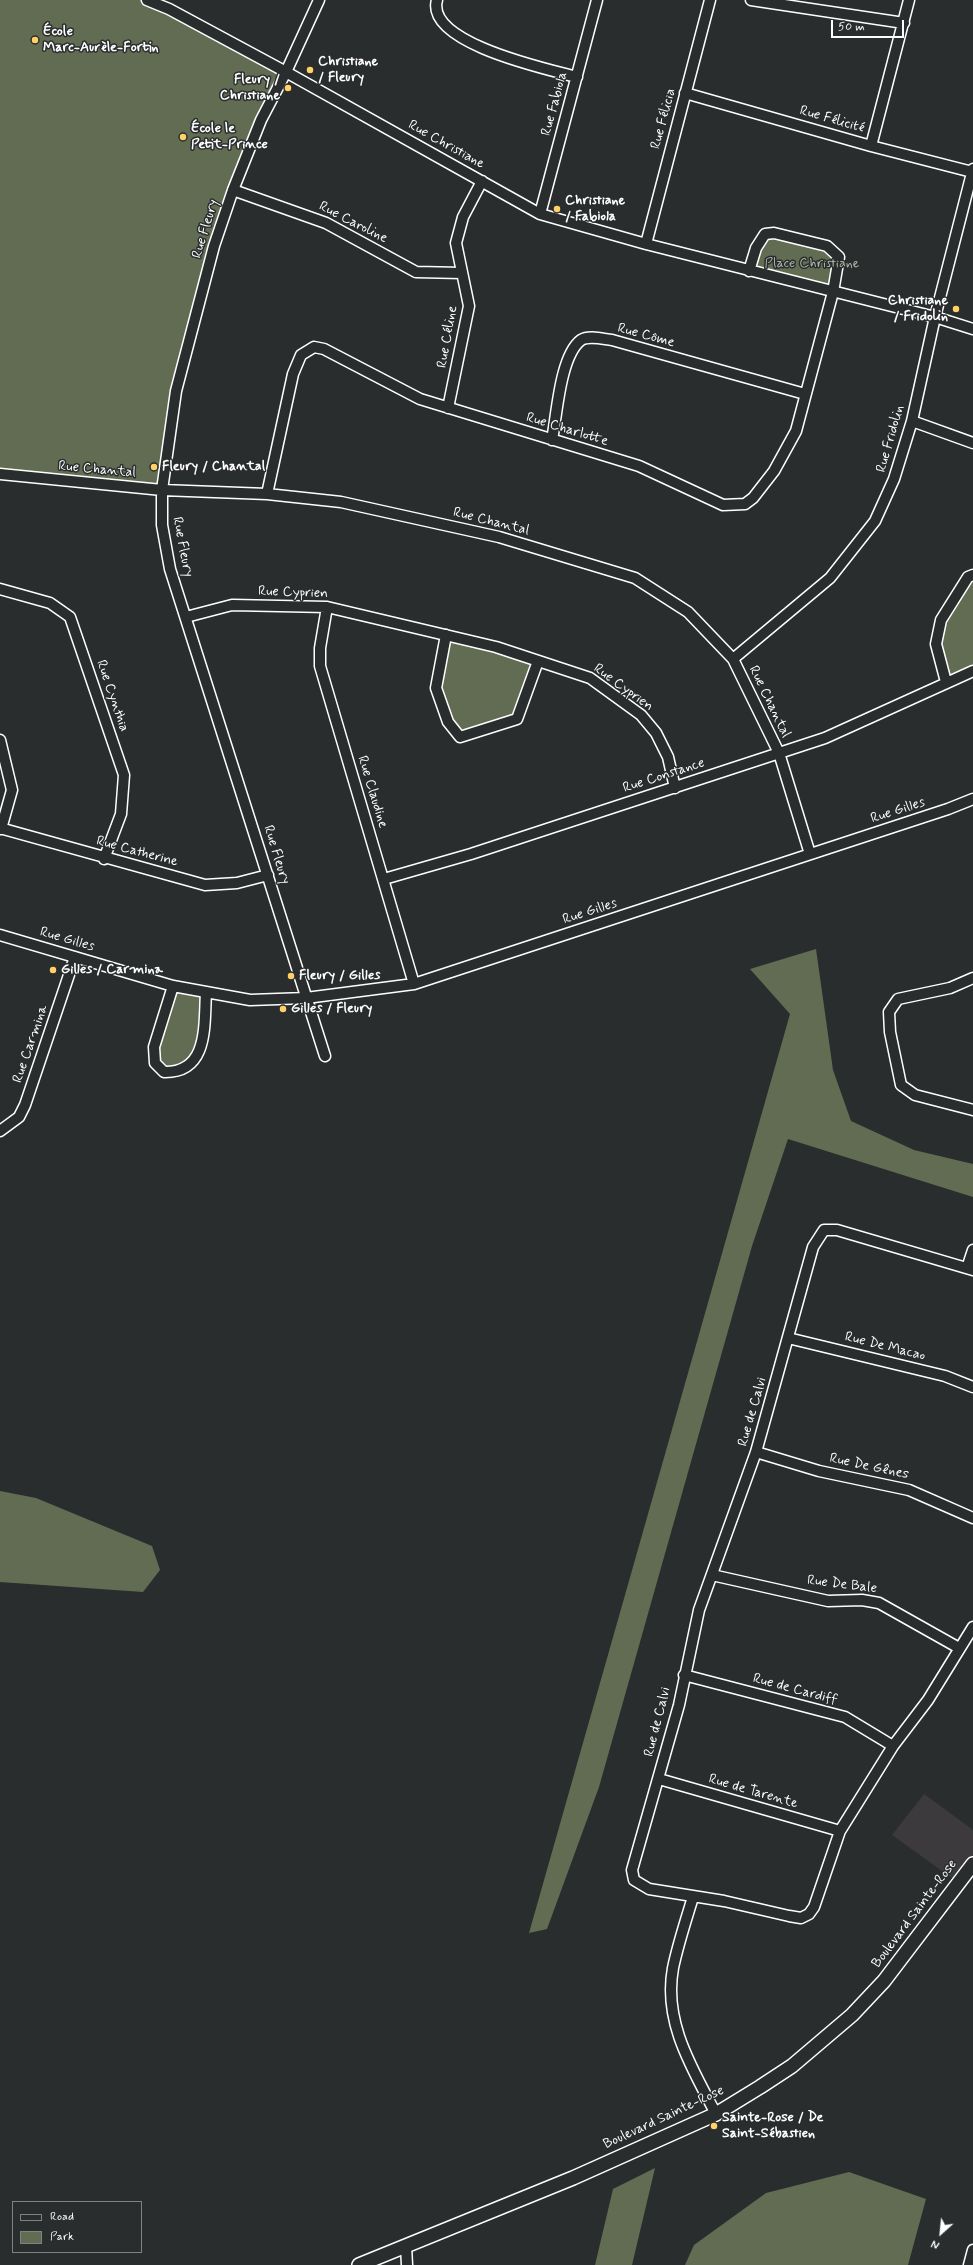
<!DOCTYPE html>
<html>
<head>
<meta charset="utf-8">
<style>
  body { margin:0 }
  #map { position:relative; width:973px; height:2265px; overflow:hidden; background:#2a2d2e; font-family:Mynerve,sans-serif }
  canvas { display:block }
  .legend { position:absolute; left:12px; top:2201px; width:130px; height:52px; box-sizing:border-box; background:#2a2d2e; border:1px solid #7f8182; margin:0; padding:5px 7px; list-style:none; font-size:12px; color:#fff }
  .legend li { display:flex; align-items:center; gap:8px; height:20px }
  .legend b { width:20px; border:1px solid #7f8182 }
  .north { position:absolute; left:921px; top:2213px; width:40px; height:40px; -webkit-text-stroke:3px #2a2d2e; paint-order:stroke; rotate:207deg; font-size:11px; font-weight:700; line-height:16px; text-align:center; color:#fff }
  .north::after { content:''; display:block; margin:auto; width:14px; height:18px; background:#fff; clip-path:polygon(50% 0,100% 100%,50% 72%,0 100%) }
  .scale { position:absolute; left:831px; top:20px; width:73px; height:18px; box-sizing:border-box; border:2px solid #fff; border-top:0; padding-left:5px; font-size:12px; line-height:14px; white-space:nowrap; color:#fff; -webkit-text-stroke:3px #2a2d2e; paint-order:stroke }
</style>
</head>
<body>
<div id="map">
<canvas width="973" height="2265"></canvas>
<ul class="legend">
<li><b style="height:5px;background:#2a2d2e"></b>Road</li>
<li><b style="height:11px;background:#626c53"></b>Park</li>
</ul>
<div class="north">N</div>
<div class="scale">50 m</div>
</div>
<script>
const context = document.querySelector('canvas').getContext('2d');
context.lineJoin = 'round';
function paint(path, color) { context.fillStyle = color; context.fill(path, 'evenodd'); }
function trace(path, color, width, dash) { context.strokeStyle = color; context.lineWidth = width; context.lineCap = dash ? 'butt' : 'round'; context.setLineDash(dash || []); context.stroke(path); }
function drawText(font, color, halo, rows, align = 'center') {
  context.font = font + ' Mynerve,sans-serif'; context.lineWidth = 3; context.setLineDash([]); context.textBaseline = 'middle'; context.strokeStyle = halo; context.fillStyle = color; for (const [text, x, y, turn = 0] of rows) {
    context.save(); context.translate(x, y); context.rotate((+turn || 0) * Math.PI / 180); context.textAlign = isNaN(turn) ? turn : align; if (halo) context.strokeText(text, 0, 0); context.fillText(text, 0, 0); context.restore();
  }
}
paint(new Path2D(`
  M924,1794L973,1830V1859L956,1881L892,1835Z`), '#3d3a3e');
paint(new Path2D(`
  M0,0H147L286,72L233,190L176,391L162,490L0,474Z
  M765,234L827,246L839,257L833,292L749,271Z
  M973,575V671L946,682L936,644L941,620Z
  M446,635L538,661L517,719L460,737L436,688Z
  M816,949L833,1070L851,1121L914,1150L973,1164V1197L788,1139L752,1246L599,1787L547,1929L529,1933L790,1014L750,969Z
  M173,986L206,992L202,1043L177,1072L155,1063Z
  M0,1491L36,1498L152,1546L160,1570L143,1592L0,1582Z
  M655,2168L632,2265H595L613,2189Z
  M849,2172L926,2199L908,2265H685L694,2245L766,2193Z`), '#626c53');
const minor = new Path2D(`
  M147,0L169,9L286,72L540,214L646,244L935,317L973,329
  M319,0L286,72L261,120L233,190L214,246L176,391L162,490V525L170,569L325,1056
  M437,0C425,43 547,69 577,77
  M751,0L904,23
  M685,93L871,146L972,172
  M871,146L909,0
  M233,190L326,223L416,272L462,273
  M540,214L597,0
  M646,244L710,0
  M448,408L469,306L456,243L463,217L482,181
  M912,421L973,443
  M552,440C557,414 560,356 581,340C589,335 603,339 612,340L805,394
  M0,474L162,490L267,494L341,502L499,537L635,578L688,612L733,659L779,753L810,854
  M267,494L293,374L301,355L314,347L324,349L420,399L639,466L723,505L745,504L753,498L774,471L796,431L833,292L839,257L827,246L774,233L765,234L756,248L749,271
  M0,589L50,603L70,617L124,775L121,814L104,859
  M327,607L320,648V666L414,984
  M186,617L232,605L327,607L496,647L590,678L641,715L656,733L668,757L675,788
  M446,635L436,688L448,722L460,737L517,719L538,661
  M733,659L830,578L875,521L894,479L912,421L935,317L973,169
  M946,682L936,644L941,620L968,577L973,575
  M0,740L12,790L1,829
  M0,828L205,885L237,883L268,875
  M384,879L471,854L825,738L973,671
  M0,935L173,986L250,1000L306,998L414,984L948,809L973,799
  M973,978L950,988L898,999L889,1012L890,1032L901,1085L915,1095L973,1110
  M173,986L154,1047L155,1063L164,1072C209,1073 204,1025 206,992
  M0,1131L19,1117L25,1105L75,957
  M967,1268L973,1250
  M973,1270L837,1230H824L813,1247L756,1452L699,1610L679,1705L632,1870L634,1880L649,1889L724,1901L789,1916L801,1918L809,1914L814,1907L840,1831L893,1746L928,1700L973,1627
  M788,1338L945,1376L973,1387
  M756,1452L819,1471L909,1490L973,1518
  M712,1575L828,1601L862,1600L879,1603L959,1648
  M684,1675L845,1717L893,1746
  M659,1779L840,1831
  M693,1897C686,1920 678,1944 673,1968C663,2022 692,2068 716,2114
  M406,2246L407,2265
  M969,2265L973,2250`);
const tertiary = new Path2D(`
  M359,2265L573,2178L716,2114L760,2087L792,2066L852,2015L884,1981L973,1864`);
trace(minor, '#fff', 13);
trace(tertiary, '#fff', 16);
trace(minor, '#2a2d2e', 10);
trace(tertiary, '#2a2d2e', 13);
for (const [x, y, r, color] of [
  [35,40,4,"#ffd166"],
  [310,70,4,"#ffd166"],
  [288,88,4,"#ffd166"],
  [183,137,4,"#ffd166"],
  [557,209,4,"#ffd166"],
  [956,309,4,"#ffd166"],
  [154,467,4,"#ffd166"],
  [53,970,4,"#ffd166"],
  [291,976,4,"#ffd166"],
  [283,1009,4,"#ffd166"],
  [714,2126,4,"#ffd166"]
]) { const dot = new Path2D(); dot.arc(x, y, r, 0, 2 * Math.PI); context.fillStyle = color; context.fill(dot); trace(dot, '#2a2d2e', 1.5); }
drawText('bold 14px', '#fff', '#2a2d2e', [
  ["École",43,32],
  ["Marc-Aurèle-Fortin",43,48],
  ["Christiane",318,62],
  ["/ Fleury",318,78],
  ["Fleury /",280,80,"right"],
  ["Christiane",280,96,"right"],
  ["École le",191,129],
  ["Petit-Prince",191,145],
  ["Christiane",565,201],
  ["/ Fabiola",565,217],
  ["Christiane",948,301,"right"],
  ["/ Fridolin",948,317,"right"],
  ["Fleury / Chantal",162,467],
  ["Gilles / Carmina",61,970],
  ["Fleury / Gilles",299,976],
  ["Gilles / Fleury",291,1009],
  ["Sainte-Rose / De",722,2118],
  ["Saint-Sébastien",722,2134]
], 'left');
drawText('14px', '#fff', '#2a2d2e', [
  ["Rue Fabiola",555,104,-75],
  ["Rue Félicia",664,119,-75],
  ["Rue Félicité",832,120,16],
  ["Rue Christiane",446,145,29],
  ["Rue Caroline",353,223,27],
  ["Rue Fleury",206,229,-73],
  ["Rue Côme",646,336,15],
  ["Rue Céline",448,337,-80],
  ["Rue Charlotte",567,430,17],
  ["Rue Fridolin",891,439,-74],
  ["Rue Chantal",97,470,5],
  ["Rue Chantal",491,522,14],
  ["Rue Fleury",182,547,79],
  ["Rue Cyprien",293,593,2],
  ["Rue Cyprien",623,688,36],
  ["Rue Cynthia",112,696,71],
  ["Rue Chantal",769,702,64],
  ["Rue Constance",664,776,-18],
  ["Rue Claudine",372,792,73],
  ["Rue Gilles",898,811,-18],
  ["Rue Catherine",137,852,15],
  ["Rue Fleury",276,855,73],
  ["Rue Gilles",590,912,-18],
  ["Rue Gilles",67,940,16],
  ["Rue Carmina",31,1044,-71],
  ["Rue De Macao",885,1347,14],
  ["Rue de Calvi",753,1412,-74],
  ["Rue De Gênes",869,1467,12],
  ["Rue De Bale",842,1585,7],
  ["Rue de Cardiff",795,1690,15],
  ["Rue de Calvi",658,1722,-76],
  ["Rue de Tarente",753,1792,16],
  ["Boulevard Sainte-Rose",915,1914,-53],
  ["Boulevard Sainte-Rose",664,2118,-25]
]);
drawText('14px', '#b0b6a9', '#2a2d2e', [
  ["Place Christiane",812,264]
]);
</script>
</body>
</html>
